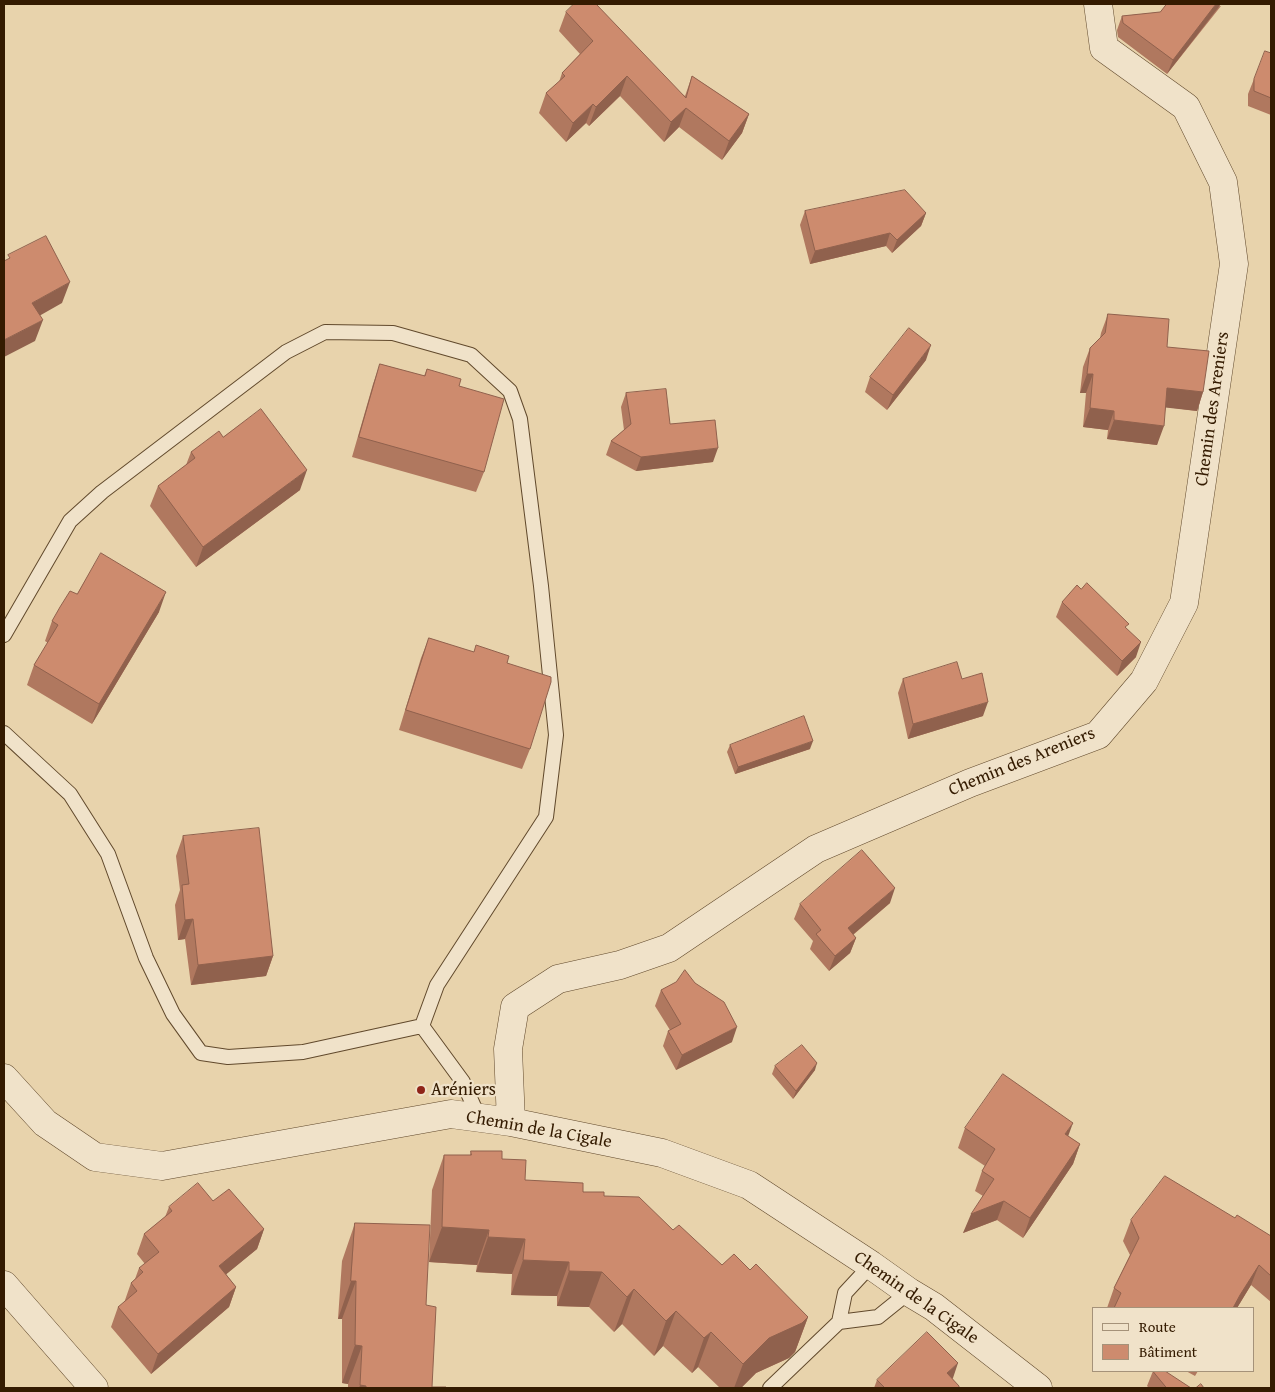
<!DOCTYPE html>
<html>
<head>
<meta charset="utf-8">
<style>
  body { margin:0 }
  #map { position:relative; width:1275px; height:1392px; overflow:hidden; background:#e8d3ac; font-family:"Gentium Book Plus",serif }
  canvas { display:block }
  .frame { position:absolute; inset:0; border:5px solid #341b01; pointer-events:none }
  .legend { position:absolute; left:1092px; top:1307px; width:162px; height:65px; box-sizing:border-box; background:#f0e2c9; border:1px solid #a59279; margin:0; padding:6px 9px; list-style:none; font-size:15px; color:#341b01 }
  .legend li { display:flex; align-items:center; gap:10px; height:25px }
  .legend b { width:25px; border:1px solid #a59279 }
</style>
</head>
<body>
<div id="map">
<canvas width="1275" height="1392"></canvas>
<div class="frame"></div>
<ul class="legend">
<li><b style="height:6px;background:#f0e2c9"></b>Route</li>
<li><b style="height:14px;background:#cd8b6e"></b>Bâtiment</li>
</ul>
</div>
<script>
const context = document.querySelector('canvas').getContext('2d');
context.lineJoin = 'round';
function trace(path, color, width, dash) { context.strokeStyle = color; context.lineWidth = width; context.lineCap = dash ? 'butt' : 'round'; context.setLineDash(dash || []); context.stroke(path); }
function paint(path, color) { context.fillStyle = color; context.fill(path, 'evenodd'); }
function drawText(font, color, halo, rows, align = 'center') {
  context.font = font + ' "Gentium Book Plus",serif'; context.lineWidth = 4.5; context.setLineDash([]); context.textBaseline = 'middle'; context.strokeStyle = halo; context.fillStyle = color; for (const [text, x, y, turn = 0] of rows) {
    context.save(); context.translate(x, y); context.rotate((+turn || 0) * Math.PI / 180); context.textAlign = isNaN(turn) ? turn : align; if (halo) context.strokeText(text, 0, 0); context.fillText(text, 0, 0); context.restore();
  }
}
const lane = new Path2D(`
  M4,635L70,521L102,492L286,352L325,332L393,333L471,355L510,391L520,419L541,586L556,735L546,817L437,985L422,1026
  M4,733L70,794L108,854L146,958L173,1014L201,1053L228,1057L303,1052L422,1026
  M422,1026L463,1082L479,1118
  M839,1322L878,1317L909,1292
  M770,1388L839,1322L845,1293L871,1265`);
const street = new Path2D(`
  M4,1078L45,1123L95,1157L162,1166L451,1114L511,1122L662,1153L749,1185L871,1265L909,1292L934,1307L1038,1388
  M511,1122L508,1049L515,1007L558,979L620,965L669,948L816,849L970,783L1098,735L1144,681L1184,603L1234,264L1223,182L1186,107L1104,48L1098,4
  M4,1285L94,1388`);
trace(lane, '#61492c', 16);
trace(street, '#61492c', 29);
trace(lane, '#f0e2c9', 14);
trace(street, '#f0e2c9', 28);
paint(new Path2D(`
  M1221,6L1167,74L1118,37L1117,30L1122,16Z
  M566,12L685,96L692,76L749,114L742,133L722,160L679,127L664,142L620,96L589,126L586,123L566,142L539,113L546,93L559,82L562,73L580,54L559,31Z
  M1271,53V115L1248,106V94L1254,79Z
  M805,211L926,213L921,226L892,253L886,246L810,264L800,225Z
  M1108,314L1203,392L1197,411L1166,407L1157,445L1107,439L1108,430L1083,427L1086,393H1080L1083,367L1090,348L1100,338L1101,333Z
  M926,360L887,410L865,392L870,377Z
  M380,364L424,376L427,369L459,386L484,472L476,492L352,457L373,384Z
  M626,393L670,424L713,462L636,471L606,455L611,441L624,430L621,407Z
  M223,437L300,490L196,567L150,506L158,486L186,465L191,452Z
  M1081,589L1127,629L1136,657L1117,676L1056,617L1062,602Z
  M77,594L159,612L92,724L27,685L34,665L48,643L45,641L52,621Z
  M429,638L507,663L530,749L522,769L399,730L421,658Z
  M903,679H962L983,716L908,739L898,693Z
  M730,745L810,749L735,774L727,752Z
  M183,836L273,956L266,976L191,985L185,939L178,940L175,905L180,890L176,856Z
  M890,903L853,935L856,938L850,953L829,971L810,949L813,941L794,919L800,904Z
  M695,983L732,1042L676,1070L663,1046L668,1031L670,1030L655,1006L661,990Z
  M775,1066L815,1070L793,1099L772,1074Z
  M965,1128L1068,1136L1080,1144L1073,1164L1023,1238L997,1220L963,1233L983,1196L975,1191L982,1171L985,1166L958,1148Z
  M471,1151L502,1159L525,1180L604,1196L673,1230L722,1265L750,1270L808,1317L795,1352L789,1358L756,1373L741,1388H720L698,1367L692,1373L663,1346L654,1356L622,1324L614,1332L589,1307L557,1306V1296L511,1295L512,1274L476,1272L477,1265L429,1262L432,1190L444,1155H470Z
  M213,1201L264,1229L257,1249L226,1274L236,1287L229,1307L151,1374L111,1327L118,1307L124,1303L131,1283L135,1279L139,1268L145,1264L137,1254L144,1234L165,1217L169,1207Z
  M1235,1218L1271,1236V1302L1251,1285L1237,1308H1107L1114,1288L1130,1255L1123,1241L1131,1220Z
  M355,1223L426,1305L432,1387L446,1388H348V1384L342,1383V1319H338L342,1261Z
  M1153,1371L1191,1388H1149L1147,1386Z
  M1186,1371H1198L1195,1376Z
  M952,1378L959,1388H874L877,1380Z`), '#b0785f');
paint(new Path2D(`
  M1216,4H1221L1167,74L1173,60Z
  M627,76L620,96L589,126L596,107Z
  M593,104L586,123L566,142L573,123Z
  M686,108L679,127L664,142L671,122Z
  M749,114L742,133L722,160L729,141Z
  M926,213L921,226L892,253L897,240Z
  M890,233L886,246L810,264L815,251Z
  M70,282L62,303L25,324L32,303Z
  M43,320L35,341L4,357V340Z
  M931,345L926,360L887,410L893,395Z
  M1087,374H1093L1086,393H1080Z
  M1167,388L1203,392L1197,411L1161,407Z
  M1090,408L1114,411L1108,430L1083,427Z
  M1114,420L1164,426L1157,445L1107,439Z
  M718,448L713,462L636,471L641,457Z
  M307,470L300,490L196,567L203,547Z
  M166,592L159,612L92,724L99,704Z
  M1141,642L1136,657L1117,676L1122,661Z
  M988,702L983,716L908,739L913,724Z
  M813,741L810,749L735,774L738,767Z
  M895,888L890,903L843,943L848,928Z
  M193,919L185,939L178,940L185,920Z
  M856,938L850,953L829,971L835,956Z
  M273,956L266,976L191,985L198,965Z
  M737,1027L732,1042L676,1070L682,1055Z
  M817,1063L815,1070L793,1099L796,1091Z
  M1073,1123L1066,1142L1065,1134Z
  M1080,1144L1073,1164L1023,1238L1030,1218Z
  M1004,1201L997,1220L963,1233L971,1214Z
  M442,1227L489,1230L477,1265L429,1262Z
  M264,1229L257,1249L212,1286L219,1266Z
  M488,1237L525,1239L512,1274L476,1272Z
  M523,1260L569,1262L557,1296L511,1295Z
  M1259,1265L1251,1285L1237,1308H1233L1240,1295Z
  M569,1271L602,1272L589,1307L557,1306Z
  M351,1281H356L342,1319H338Z
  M236,1287L229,1307L151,1374L158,1354Z
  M634,1289L622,1324L614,1332L627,1297Z
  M676,1311L663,1346L654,1356L666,1321Z
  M808,1317L795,1352L789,1358L756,1373L741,1388H734L743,1364L769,1338Z
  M711,1332L698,1367L692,1373L704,1338Z
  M355,1345L362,1346L348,1384L342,1383Z
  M958,1363L953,1378L942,1388L947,1373Z
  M360,1385L366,1386L365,1388H359Z`), '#90614d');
const building = new Path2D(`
  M574,4H596L686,98L692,76L749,114L729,141L686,108L671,122L627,76L596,107L593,104L573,123L546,93L565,76L562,73L593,41L566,12Z
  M1167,4H1216L1173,60L1123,23L1122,16L1160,12Z
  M1265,51L1271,53V98L1254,91V79Z
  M905,190L926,213L897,240L890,233L815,251L805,211Z
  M46,236L70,282L32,303L43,320L4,340V261L10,258L8,255Z
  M1108,314L1169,319L1167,347L1209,351L1203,392L1167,388L1164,426L1114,420V411L1090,408L1093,374H1087L1090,348L1105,333Z
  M909,328L931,345L893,395L870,377Z
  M380,364L425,376L427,369L461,379L459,386L504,399L484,472L359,437Z
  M666,389L670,424L715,420L718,448L641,457L611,441L631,424L626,393Z
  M261,409L307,470L203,547L158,486L195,458L191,452L219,431L223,437Z
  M101,553L166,592L99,704L34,665L58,625L52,621L60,607L70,591L77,594Z
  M1087,583L1129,624L1125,627L1141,642L1122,661L1062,602L1077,585L1081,589Z
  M429,638L474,652L476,645L509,656L507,663L551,677V682L530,749L406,710Z
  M957,662L962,679L982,673L988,702L913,724L903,679Z
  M804,716L813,741L738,767L730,745Z
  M259,828L273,956L198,965L193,919L185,920L182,885L189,884L183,836Z
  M862,850L895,888L848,928L856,938L835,956L816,934L821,930L800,904Z
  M685,970L695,983L724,1002L737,1027L682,1055L668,1031L681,1024L661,990L676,982Z
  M802,1045L817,1063L796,1091L775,1066Z
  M1003,1074L1073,1123L1065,1134L1080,1144L1030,1218L1004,1201L971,1214L994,1179L982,1171L995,1149L965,1128Z
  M471,1151H502V1159L526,1160L525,1180L583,1183V1192H604V1196L639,1197L673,1230L679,1225L722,1265L734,1254L750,1270L756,1264L808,1317L802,1323L769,1338L743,1364L711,1332L704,1338L676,1311L666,1321L634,1289L627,1297L602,1272L569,1271V1262L523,1260L525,1239L488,1237L489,1230L442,1227L444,1155H471Z
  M1165,1176L1235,1218L1237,1215L1271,1236V1276L1259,1265L1240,1295L1233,1308H1114L1121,1293L1114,1288L1139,1238L1131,1220Z
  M198,1183L213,1201L229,1189L264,1229L219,1266L236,1287L158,1354L118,1307L137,1291L131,1283L143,1272L139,1268L159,1252L144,1234L172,1211L169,1207Z
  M355,1223L430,1225L426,1305L436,1307L432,1387H446V1388H366V1386L360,1385L362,1346L355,1345L356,1281H351Z
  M927,1332L958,1363L947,1373L959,1386V1388H885L877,1380Z
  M1153,1371H1165L1191,1388H1167Z
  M1201,1384L1204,1388H1196Z`);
paint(building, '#cd8b6e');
trace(building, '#90614d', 1);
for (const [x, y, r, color] of [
  [421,1090,5,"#8f2418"]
]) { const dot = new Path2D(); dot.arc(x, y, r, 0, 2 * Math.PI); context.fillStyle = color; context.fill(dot); trace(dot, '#f0e2c9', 2); }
drawText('18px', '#341b01', '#f0e2c9', [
  ["Chemin des Areniers",1213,409,-82],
  ["Chemin des Areniers",1022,762,-22],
  ["Chemin de la Cigale",539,1130,10],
  ["Chemin de la Cigale",916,1298,35]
]);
drawText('18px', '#341b01', '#f0e2c9', [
  ["Aréniers",431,1090]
], 'left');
</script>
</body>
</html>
